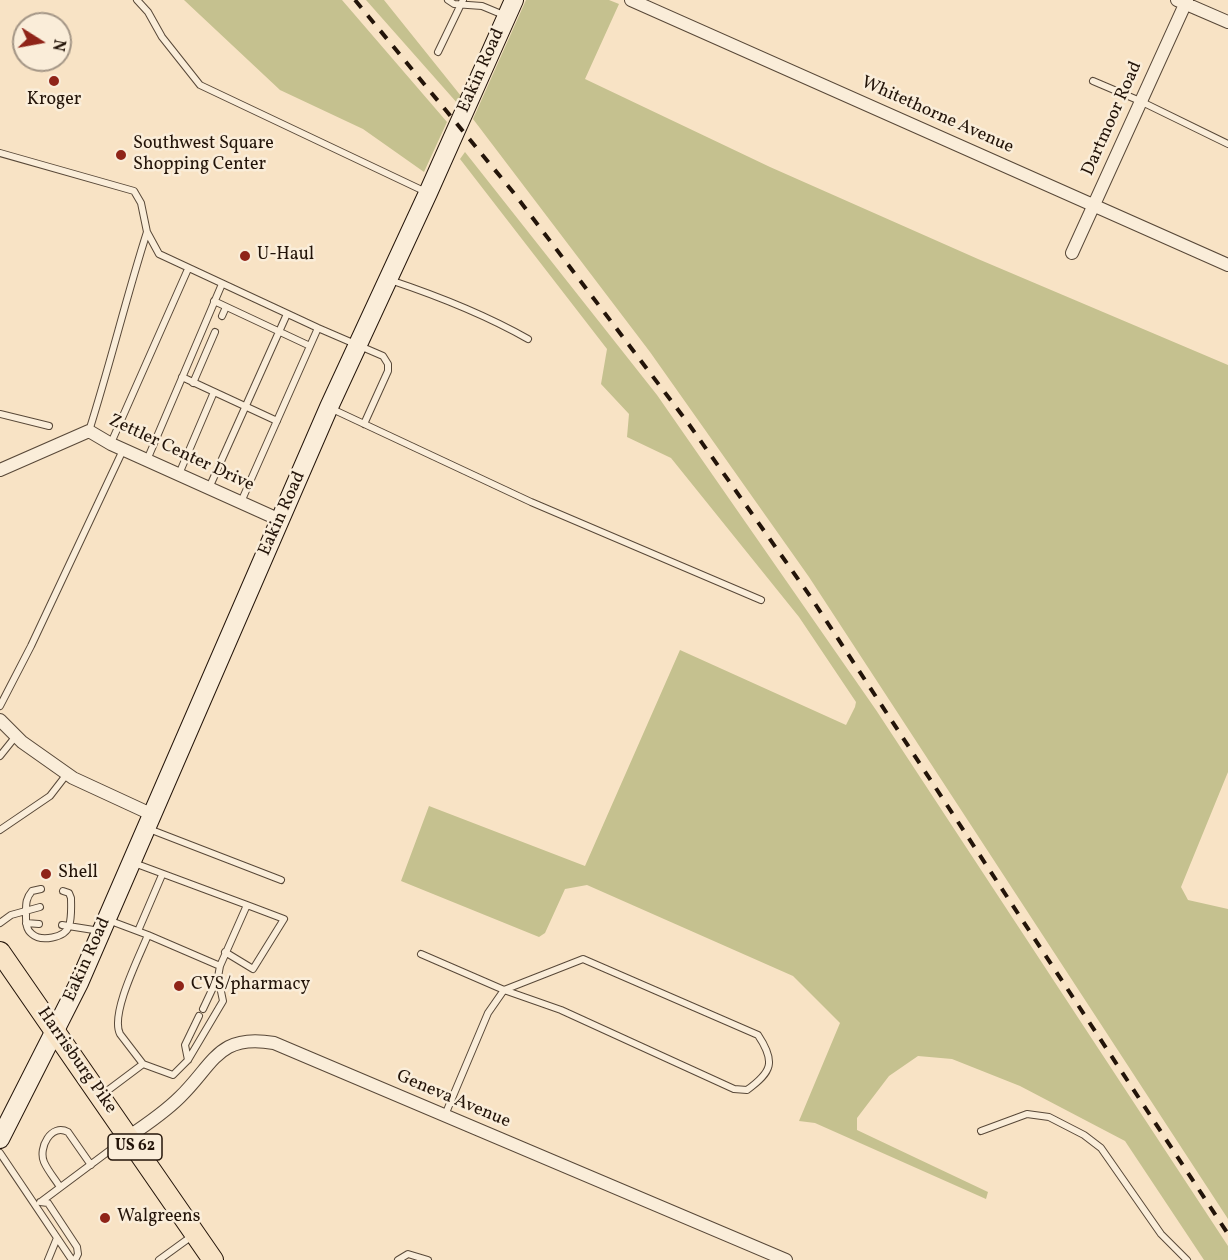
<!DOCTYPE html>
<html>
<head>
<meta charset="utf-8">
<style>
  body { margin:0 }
  #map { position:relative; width:1228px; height:1260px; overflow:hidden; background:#f8e3c5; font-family:Vollkorn,serif }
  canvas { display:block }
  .north { position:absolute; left:12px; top:12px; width:60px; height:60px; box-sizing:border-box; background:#faedd9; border:2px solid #a49686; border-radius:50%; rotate:101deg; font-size:16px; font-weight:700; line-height:24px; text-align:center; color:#231409 }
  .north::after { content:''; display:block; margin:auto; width:21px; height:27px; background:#8f2418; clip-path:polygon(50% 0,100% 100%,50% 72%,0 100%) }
</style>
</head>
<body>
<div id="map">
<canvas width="1228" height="1260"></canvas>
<div class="north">N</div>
</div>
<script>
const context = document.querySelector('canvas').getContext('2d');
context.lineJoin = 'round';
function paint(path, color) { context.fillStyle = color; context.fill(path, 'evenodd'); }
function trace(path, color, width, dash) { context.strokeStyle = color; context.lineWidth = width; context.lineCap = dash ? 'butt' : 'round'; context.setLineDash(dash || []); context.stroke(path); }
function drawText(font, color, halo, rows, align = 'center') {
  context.font = font + ' Vollkorn,serif'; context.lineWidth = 5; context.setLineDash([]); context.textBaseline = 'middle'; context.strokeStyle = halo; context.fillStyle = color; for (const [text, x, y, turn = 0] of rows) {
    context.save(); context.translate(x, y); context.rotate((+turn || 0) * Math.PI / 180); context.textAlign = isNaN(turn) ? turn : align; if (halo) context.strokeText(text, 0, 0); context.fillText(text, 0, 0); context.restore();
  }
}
paint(new Path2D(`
  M184,0H342L447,122L424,172L363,129L280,90Z
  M366,0H384L461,96L458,104Z
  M526,0H609L619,4L585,79L770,167L978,259L1228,365V772L1181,887L1188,900L1228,909V1219L809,577L650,352L473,119Z
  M465,152L657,395L876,710L1228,1246V1260H1204L1125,1141L1020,1086L952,1059L918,1056L889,1076L857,1118V1130L988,1192L986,1199L815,1123L799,1121L840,1023L793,976L587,885L565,889L545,933L539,937L401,881L429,806L585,866L680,650L846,725L855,707L856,702L799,617L671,458L627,437L629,414L601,384L607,349L460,159Z`), '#c5c18f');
const lane = new Path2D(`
  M137,0L148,12L162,37L200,85L426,192
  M448,0L454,4L482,6L506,16
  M438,52L463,0
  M1093,81L1140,101L1228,144
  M0,153L134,191L141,203L147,232L159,254L318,328L383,356L388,364V371L364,424
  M390,280C438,296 484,314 528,339
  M214,301L310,346
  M222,316L226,307
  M182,377L277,421
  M193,383L215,332
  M330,408L531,502L761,600
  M0,414L49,426
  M89,431C110,365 126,298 147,232
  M111,443L188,269
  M147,460L222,284
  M179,474L214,392
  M209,488L287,314
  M241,502L318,328
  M0,706L31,646L123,450
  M0,756L16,736
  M149,829L281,880
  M0,830L50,796L67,774
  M41,889L32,891C26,898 26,903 26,912C26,920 25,929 32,934C41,942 65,938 69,926C72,917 71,906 71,898L69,893L63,891
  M108,920L148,935C139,957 110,1014 120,1034L143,1064
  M0,923L11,915L40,907
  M26,923L39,924
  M62,925L100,931
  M138,931L162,875
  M148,935L220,966
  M225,952L253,969L284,919L247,905
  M421,954L504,990L561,1010L734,1089L747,1090C772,1072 776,1062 758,1035L583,959L504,990L488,1013L445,1115
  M203,1009L218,977
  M188,1060L185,1045L199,1016
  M103,1094L143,1064L173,1075L188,1060L223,1001L218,977L220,966L247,905L134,863
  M981,1131L1027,1114L1049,1117L1084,1135L1101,1148L1161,1234L1187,1260
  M0,1153L72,1260
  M60,1187C55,1179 48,1171 44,1162C38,1148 51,1123 68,1132L91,1165
  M42,1201L125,1139
  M40,1202L48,1203L77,1247L78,1254L75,1260
  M48,1260L57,1238
  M159,1260L192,1236
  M398,1260L408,1254L428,1260`);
const street = new Path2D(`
  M631,0L1228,265
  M1177,0L1228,22
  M1072,253L1187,0
  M0,470L89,431L111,444L280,520
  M0,720L22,742L73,778L151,814
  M128,1137C146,1125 165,1112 180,1097C214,1064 218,1033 274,1043L786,1260`);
const secondary = new Path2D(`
  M0,1139L79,983L329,407L428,193L514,0`);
const primary = new Path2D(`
  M0,952L213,1260`);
trace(lane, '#584838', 8);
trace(street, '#584838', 14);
trace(secondary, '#231409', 20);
trace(primary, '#231409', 22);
trace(lane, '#faedd9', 6);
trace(street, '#faedd9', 12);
trace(secondary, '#faedd9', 18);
trace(primary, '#f8e3c5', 20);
trace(new Path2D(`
  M355,0L513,192L688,423L810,596L1228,1234`), '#231409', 4, [10, 10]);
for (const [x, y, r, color] of [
  [54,81,6,"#8f2418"],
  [121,155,6,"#8f2418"],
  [245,256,6,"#8f2418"],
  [46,874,6,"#8f2418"],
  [179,986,6,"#8f2418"],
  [105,1218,6,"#8f2418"]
]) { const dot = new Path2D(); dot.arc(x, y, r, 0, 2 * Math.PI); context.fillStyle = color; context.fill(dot); trace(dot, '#faedd9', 2); }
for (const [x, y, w] of [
  [135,1147,54]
]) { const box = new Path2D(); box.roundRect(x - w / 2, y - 13, w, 26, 4.5); context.fillStyle = '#faedd9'; context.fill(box); trace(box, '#231409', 1.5); }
drawText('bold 16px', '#231409', null, [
  ["US 62",135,1147]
]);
drawText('18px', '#231409', '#faedd9', [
  ["Eakin Road",482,71,-66],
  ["Whitethorne Avenue",937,116,24],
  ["Dartmoor Road",1113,119,-66],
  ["Zettler Center Drive",181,454,25],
  ["Eakin Road",283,514,-66],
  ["Eakin Road",88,960,-66],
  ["Harrisburg Pike",76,1061,55],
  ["Geneva Avenue",453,1100,23]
]);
drawText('18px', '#231409', '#faedd9', [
  ["Kroger",54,101,"center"],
  ["Southwest Square",133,145],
  ["Shopping Center",133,166],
  ["U-Haul",257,256],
  ["Shell",58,874],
  ["CVS/pharmacy",191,986],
  ["Walgreens",117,1218]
], 'left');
</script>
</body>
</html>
